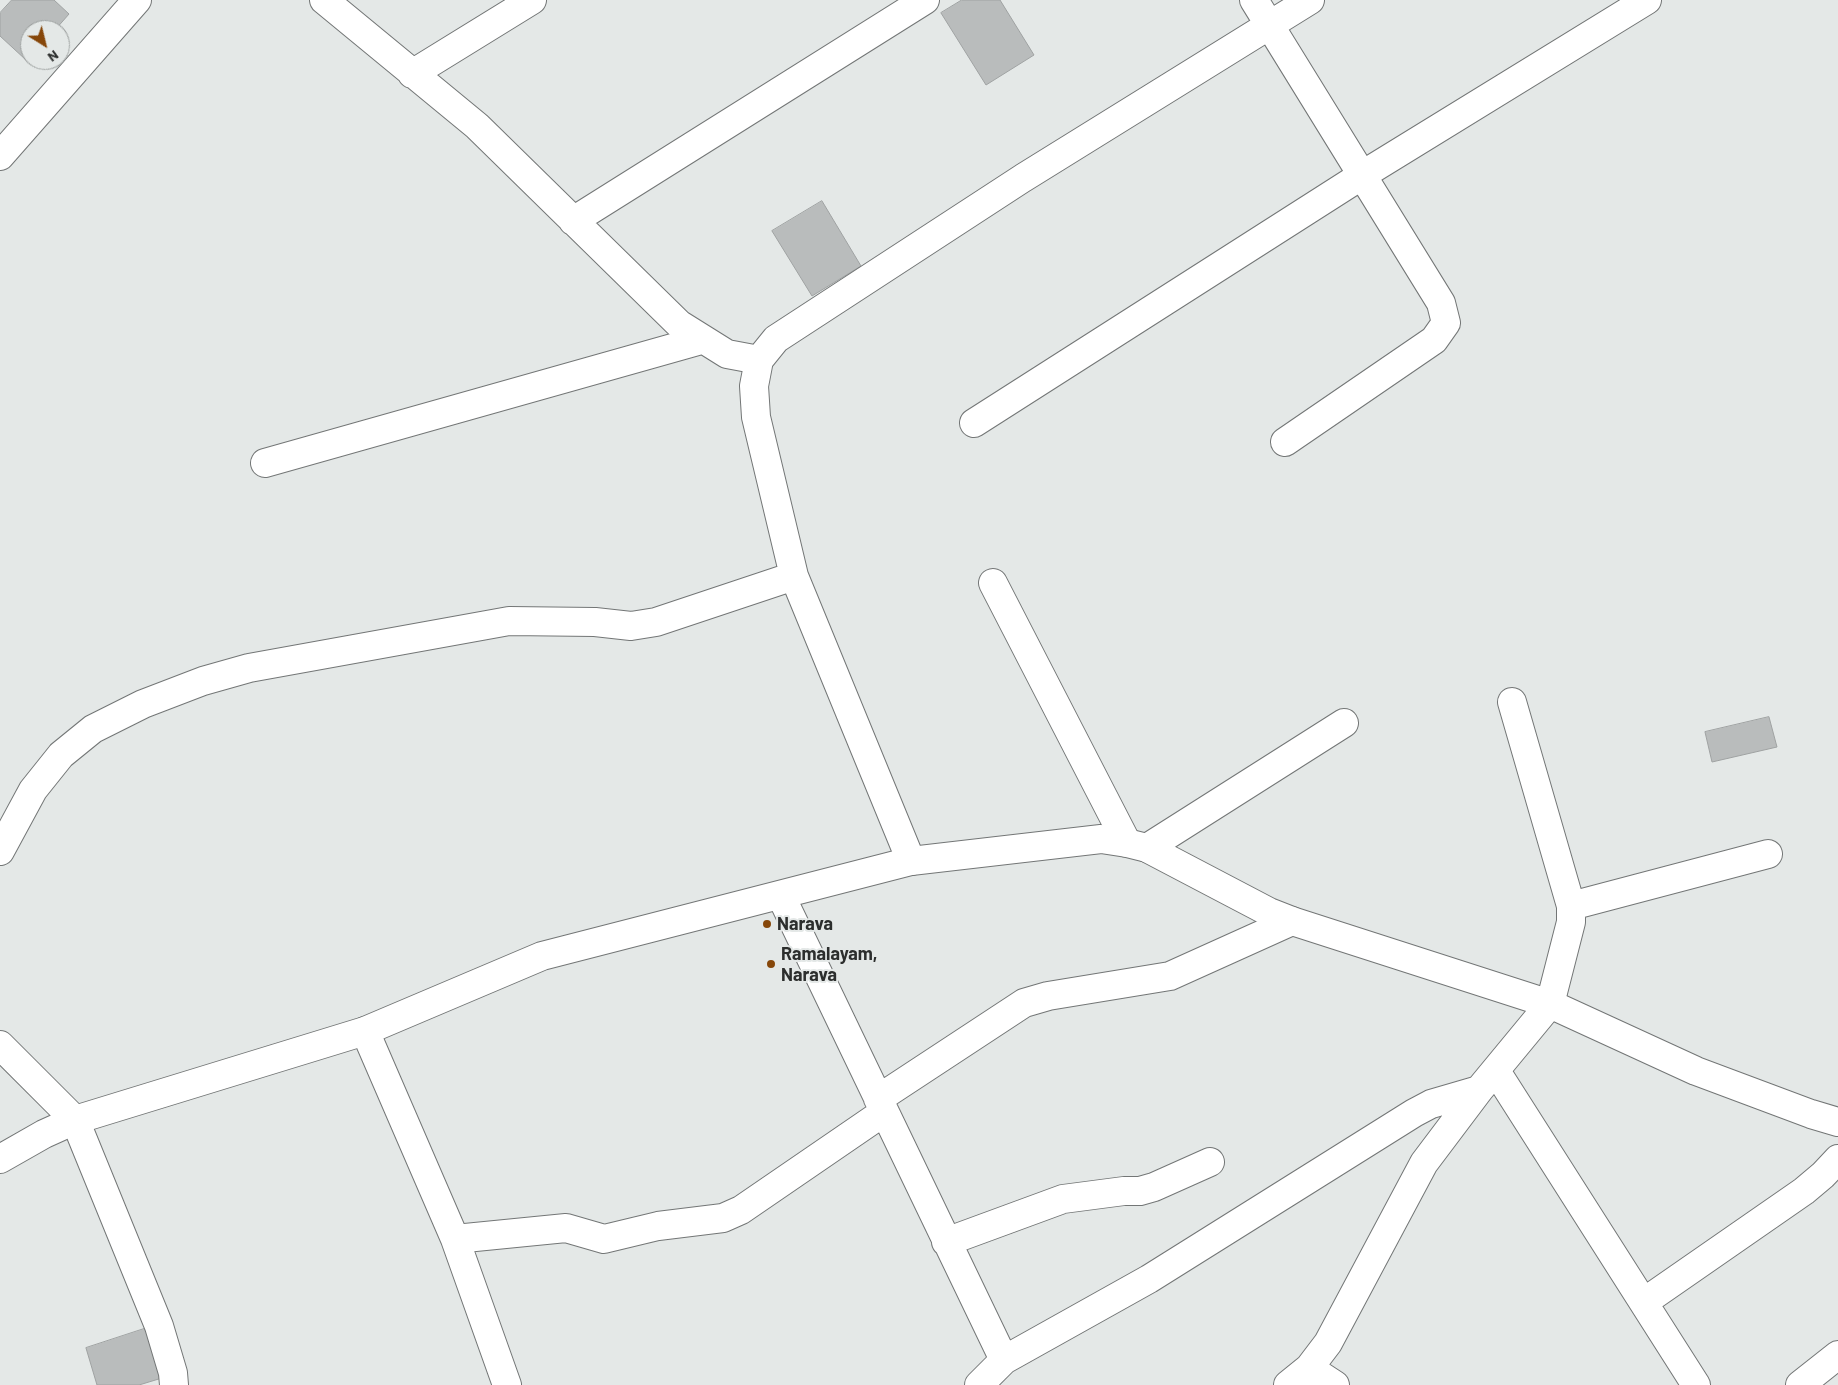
<!DOCTYPE html>
<html>
<head>
<meta charset="utf-8">
<style>
  body { margin:0 }
  #map { position:relative; width:1838px; height:1385px; overflow:hidden; background:#e4e8e7; font-family:Barlow,sans-serif }
  canvas { display:block }
  .north { position:absolute; left:20px; top:20px; width:50px; height:50px; box-sizing:border-box; background:#e4e8e7; border:1px solid #9a9e9d; border-radius:50%; rotate:144deg; font-size:14px; font-weight:700; line-height:20px; text-align:center; color:#2c2e2d }
  .north::after { content:''; display:block; margin:auto; width:18px; height:22px; background:#86470a; clip-path:polygon(50% 0,100% 100%,50% 72%,0 100%) }
</style>
</head>
<body>
<div id="map">
<canvas width="1838" height="1385"></canvas>
<div class="north">N</div>
</div>
<script>
const context = document.querySelector('canvas').getContext('2d');
context.lineJoin = 'round';
function paint(path, color) { context.fillStyle = color; context.fill(path, 'evenodd'); }
function trace(path, color, width, dash) { context.strokeStyle = color; context.lineWidth = width; context.lineCap = dash ? 'butt' : 'round'; context.setLineDash(dash || []); context.stroke(path); }
function drawText(font, color, halo, rows, align = 'center') {
  context.font = font + ' Barlow,sans-serif'; context.lineWidth = 4; context.setLineDash([]); context.textBaseline = 'middle'; context.strokeStyle = halo; context.fillStyle = color; for (const [text, x, y, turn = 0] of rows) {
    context.save(); context.translate(x, y); context.rotate((+turn || 0) * Math.PI / 180); context.textAlign = isNaN(turn) ? turn : align; if (halo) context.strokeText(text, 0, 0); context.fillText(text, 0, 0); context.restore();
  }
}
const building = new Path2D(`
  M12,0H54L69,14L55,30H30V56L26,60L0,36V13Z
  M962,0H1000L1034,55L986,85L941,13Z
  M822,201L861,266L812,296L772,231Z
  M1769,717L1777,747L1712,762L1705,732Z
  M147,1328L162,1378L139,1385H97L86,1348Z`);
paint(building, '#b9bcbc');
trace(building, '#9fa2a2', 1);
const minor = new Path2D(`
  M324,0L477,126L679,324L727,354L759,360
  M1254,0L1441,303L1446,323L1434,340L1285,442
  M412,74L532,0
  M0,156L137,0
  M573,221L925,0
  M974,423L1364,174L1647,0
  M265,463L701,340
  M993,583L1127,843
  M1147,848L1344,723
  M0,851L33,790L61,755L93,729L143,704L203,681L249,668L509,621L595,622L631,626L656,622L794,576
  M911,861L794,576L756,417L754,386L759,360L776,339L1023,178L1310,0
  M781,896L1004,1360
  M1571,906L1768,854
  M365,1031L455,1239L507,1385
  M0,1045L75,1120L159,1326L173,1373L174,1385
  M1496,1071L1696,1385
  M878,1099L1024,1003L1048,996L1170,976L1292,921
  M455,1239L566,1228L604,1239L658,1226L723,1218L741,1210L884,1112
  M946,1242L1063,1199L1124,1191H1140L1154,1187L1210,1162
  M1644,1302L1804,1191L1823,1175L1838,1159
  M1309,1368L1335,1385
  M979,1385L1004,1360L1149,1279L1414,1113L1431,1104L1479,1090
  M1288,1385L1309,1368L1328,1343L1424,1163L1479,1090L1550,1004L1571,922V906L1512,702
  M1800,1385L1838,1355`);
const major = new Path2D(`
  M0,1159L44,1134L75,1120L365,1031L542,956L911,861L1101,839L1127,843L1147,848L1269,912L1292,921L1550,1004L1696,1071L1811,1114L1838,1122`);
trace(minor, '#737676', 30);
trace(major, '#737676', 30);
trace(minor, '#fff', 28);
trace(major, '#fff', 28);
for (const [x, y, r, color] of [
  [767,924,5,"#86470a"],
  [771,964,5,"#86470a"]
]) { const dot = new Path2D(); dot.arc(x, y, r, 0, 2 * Math.PI); context.fillStyle = color; context.fill(dot); trace(dot, '#e4e8e7', 2); }
drawText('bold 18px', '#2c2e2d', '#e4e8e7', [
  ["Narava",777,924],
  ["Ramalayam,",781,954],
  ["Narava",781,975]
], 'left');
</script>
</body>
</html>
